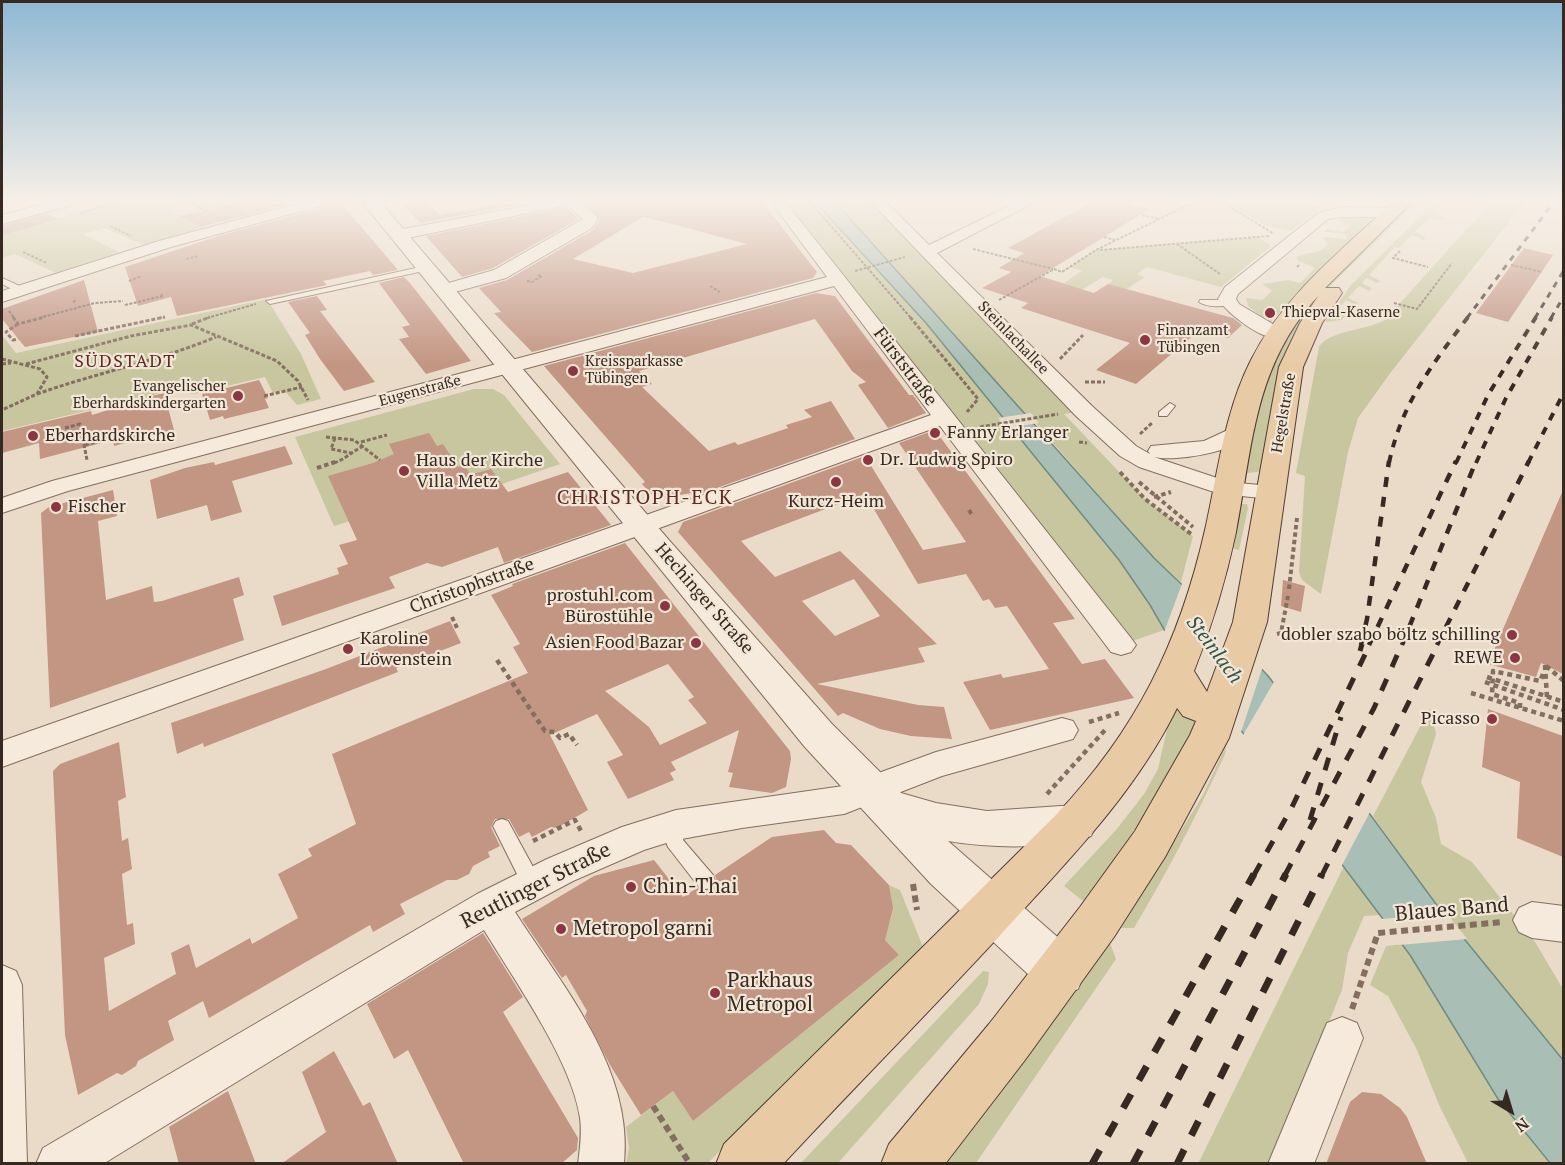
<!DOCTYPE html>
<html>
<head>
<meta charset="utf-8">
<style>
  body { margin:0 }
  #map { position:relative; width:1565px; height:1165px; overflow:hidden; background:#eadbc9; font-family:"PT Serif",serif }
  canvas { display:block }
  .frame { position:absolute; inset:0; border:3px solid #362921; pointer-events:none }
  .north { position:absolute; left:1481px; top:1081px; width:60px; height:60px; -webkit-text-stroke:4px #f2e7d7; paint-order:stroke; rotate:142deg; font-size:16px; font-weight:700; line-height:24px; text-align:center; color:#362921 }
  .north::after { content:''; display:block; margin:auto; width:21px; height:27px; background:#362921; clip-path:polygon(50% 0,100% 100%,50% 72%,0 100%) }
</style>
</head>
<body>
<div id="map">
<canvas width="1565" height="1165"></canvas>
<div class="frame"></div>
<div class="north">N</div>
</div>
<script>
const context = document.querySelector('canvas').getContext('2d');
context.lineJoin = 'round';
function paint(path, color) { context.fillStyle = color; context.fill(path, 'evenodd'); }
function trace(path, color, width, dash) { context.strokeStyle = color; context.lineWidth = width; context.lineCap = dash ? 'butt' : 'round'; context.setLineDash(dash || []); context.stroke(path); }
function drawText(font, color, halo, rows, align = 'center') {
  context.font = font + ' "PT Serif",serif'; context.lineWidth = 4.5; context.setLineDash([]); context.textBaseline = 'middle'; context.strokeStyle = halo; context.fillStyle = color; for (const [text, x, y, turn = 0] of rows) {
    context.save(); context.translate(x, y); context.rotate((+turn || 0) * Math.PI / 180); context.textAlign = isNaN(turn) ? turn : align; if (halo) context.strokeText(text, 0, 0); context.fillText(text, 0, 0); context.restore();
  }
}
paint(new Path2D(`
  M79,203H88L35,218L44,222L110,203H239L253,214L222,222L190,204L169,210L202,228L143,245L105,228L83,234L119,252L56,273L15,254L2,258V235L32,226L23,221L2,227V224Z
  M779,203H879L1084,411L1064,414L1145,499L1193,536L1181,582L1154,558L1031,418L1006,422C1060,489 1123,554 1164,630L1121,645Z
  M1227,203H1308L1321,206L1291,231L1263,225Z
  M1410,203H1416L1323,293L1262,467L1258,472L1247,473L1254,427L1266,378L1289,332L1326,285Z
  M1434,203H1444L1434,213L1445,217L1442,221L1430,217L1415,232L1426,237L1423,240L1412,235L1398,248L1395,247L1369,275L1380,281L1377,283L1366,278L1362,283L1372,288L1369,291L1359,286L1348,298L1358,303L1356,305L1346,300L1337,310L1347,315L1341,320L1325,322L1351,285Z
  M1490,203H1524L1391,372L1358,418L1348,452L1321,594L1302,580L1299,572L1305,476L1296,473L1319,347C1327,331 1368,330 1385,320Z
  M1377,215L1304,285L1270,323L1248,306L1246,298L1262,300L1272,291L1262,284L1288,280L1300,283L1315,268L1297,260V257C1308,251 1320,255 1328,244L1322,237L1347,239L1346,234L1324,232L1327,229L1344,232L1351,225L1336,221L1348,216Z
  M1258,237L1271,246L1221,287L1147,267L1137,274L1145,277L1125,290L1108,284L1113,280L1103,277L1080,291L1064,283L1082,271L1070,267L1096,250Z
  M267,299L301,354L321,399L297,405L284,390L273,393L265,377L194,394L174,390L2,431V335L16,353Z
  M474,389H493L504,395L560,464L502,484L428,497L334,526L295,437Z
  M1240,504H1247L1248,508L1239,550L1231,548Z
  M1177,703L1196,721C1165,786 1127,844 1083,901L1064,886L1116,830L1144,794L1158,769L1167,729Z
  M1430,708L1436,734L1421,782L1436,818L1441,844L1472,862L1535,942L1563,989V1059L1439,908L1373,816Z
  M1226,746L1225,754C1198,813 1168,871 1134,928H1121L1203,795Z
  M1344,866L1380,915L1364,916L1348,953L1342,990L1297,1100L1277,1163L1198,1164Z
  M889,885L900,890L923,947L708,1163L626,1164L629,1147L626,1127L673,1091L693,1121L899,955L880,935C896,922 892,903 889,885Z
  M1110,943L1116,959L976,1163L946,1164L1030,1054Z
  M1403,944L1497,1099L1549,1163H1468L1439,1105L1417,1050L1388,996L1370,985L1386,946Z
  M983,971L989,972L988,984L979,1004L838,1163H801Z`), '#c7c69e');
const water = new Path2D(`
  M816,203H836L1154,558L1196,598L1269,677L1439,908L1563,1060V1163H1550L1498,1099L1410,955L1243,733L1176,650L1150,605L1119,560L926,323Z`);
paint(water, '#a9beb5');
trace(water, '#708c81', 1.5);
paint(new Path2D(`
  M1031,413L1039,423L1006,428L998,418Z
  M1183,581L1263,666L1240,735L1173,652L1163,635Z
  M1275,680L1370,812L1341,867L1242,737Z
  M1447,914L1467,939L1399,945L1380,919Z`), '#eadbc9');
paint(new Path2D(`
  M243,203H292L201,227L179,216Z
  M324,203H341L398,270L373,275L370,271L323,281L327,285L177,316L171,297L138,306L125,267L218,236L321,208Z
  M402,203H429L440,215L505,203H529L420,223Z
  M585,203H763L817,272L813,278L532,352L494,313L501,312L479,288L507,280L593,230L600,218ZM643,217L668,223L747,244L633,273L573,259Z
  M1090,203H1123L1150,209L1040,276L1094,293L1108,284L1233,318L1242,325L1228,338L1201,329L1136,384L1096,370L1130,343L1021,308L1028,303L982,288L1011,272L999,268L1024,253L1008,248Z
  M566,207L579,219L493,268L462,277L426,236Z
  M47,214L59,219L2,235V226Z
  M1524,248L1553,255L1508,322L1476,313Z
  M404,277L410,283L471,361L426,374L399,339L409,337L402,327L410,325L379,283Z
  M84,280L98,332L25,347L2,319V309Z
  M816,293L835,296L909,395H913L926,413L888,428L858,385L866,382L852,371L815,319L639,371L652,384L642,387L709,451L735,442L738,445L788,428L786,425L812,417L804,410L831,401L855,439L697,495L698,492L661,498L653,496L642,484L645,482L544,366Z
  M317,296L327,310L320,311L375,382L344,391L320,359L305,335L310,333L288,302Z
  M259,380L268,398L265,399L269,408L224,419L223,416L210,420L202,394Z
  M164,393L174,430L114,446L113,440L40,459L39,443L2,453V432L91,411L92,415L108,410V407Z
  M935,430L1075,619L1053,623L1082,664L1105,659L1134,698L990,730L963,682L1001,674L1003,678L1049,669L1007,606L995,608L989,599L983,601L966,574L918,584L865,494L741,541L775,577L840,551L937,644L918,648L925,662L817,684L918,705L944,707L952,739L911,736L880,729L843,713L838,716L678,532L683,522L865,456L923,550L966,542L899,443ZM854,579L880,616L835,636L802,601Z
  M429,433L437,446L443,444L458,467L465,465L470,475L491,469L508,492L568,472L611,525L504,563L498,547L442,567L427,563L389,577L395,588L282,626L273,596L339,574L337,568L348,564L339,545L357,540L328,476L373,463L394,454L389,444Z
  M285,446L293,464L232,481L242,512L211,521L207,505L157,519L150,480L185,468L214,462L215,465Z
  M113,490L117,516L98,521L106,600L152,586L154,602L162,601L239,577L244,595L233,599L244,640L50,708L41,513L49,507Z
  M1563,490V674L1541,663L1536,677L1488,664Z
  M625,543L790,751L791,759L786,787L772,793L729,787L733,773L728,772L739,730L671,762L676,770L670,773L674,780L628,799L607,762L623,755L597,714L550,735L588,810L557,828L551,827L532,837L529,832L519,837L509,819H495L491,827L500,846L488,852L490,857L473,866L469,874L457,880H447L400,904L405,914L373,932L370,925L209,1018L203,1001L168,1021L174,1040L138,1061L136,1066L122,1075L117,1073L78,1095L65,1035L53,771L60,764L119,742L126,797L118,801L122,841L128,838L132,869L122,874L127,925L133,923L135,944L104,958L109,1011L176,974L171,953L189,944L196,968L250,938L252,944L298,918L278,874L312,856L308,849L356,824L332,754L528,673L513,647L520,644L491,595L513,586L512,584ZM668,664L694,697L688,700L707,723L660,745L649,727L605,691Z
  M1283,580L1305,586L1301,612L1281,606Z
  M450,621L461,643L396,668L398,672L204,747L203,743L177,754L171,723L326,669Z
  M1488,709L1563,736V857L1517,838L1520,782L1482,767Z
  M824,830L836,843L851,845L889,885L893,908L885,940L899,955L693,1121L673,1091L641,1115L610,1065L585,1016L587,1011L566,975L562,978L522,919L594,876L654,860L683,897L697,888L705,891L714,889L717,882L715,875L772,837Z
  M483,933L523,997L503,1012L578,1138L577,1150L561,1164H464L408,1050L394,1059L367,1004Z
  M334,1051L363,1106L370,1102L398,1164H281L326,1132L302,1072Z
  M228,1091L256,1164H179L169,1127Z
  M1362,1092L1381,1094L1400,1108L1407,1117L1427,1164H1326L1350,1102Z`), '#c39583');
const service = new Path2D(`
  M425,266L429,268L428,270L270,304L266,301Z
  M2,278L24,288L25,290L18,292L2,284Z
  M1200,300H1228L1232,303C1225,308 1206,307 1199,302Z
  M1170,403L1175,406L1167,416H1159V412Z
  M676,818L682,820L685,825L683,840L713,875L715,881L713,887L706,889L699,887L668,847C664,839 666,828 670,820Z
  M502,819L508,821L539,878L541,884L539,890L532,892L525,890L493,826L496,821Z`);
const minor = new Path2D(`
  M48,203H70L68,206L2,224V215Z
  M300,203H322L320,206L171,247L2,302V291L159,241Z
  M540,203H582L598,218L592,228L506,278L444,295L435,290L438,286L494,270L583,219L567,205L398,240L390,235L398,230Z
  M772,203H786L1131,638L1136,645L1131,652L1121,655L1111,652L940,426L2,767V741L931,415L834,286L68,491L2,513V498L52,481L827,277Z
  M872,203H887L929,245L1015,203H1033L937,253L1092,406L1136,446L1150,454L1148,451L1151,446L1204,441L1230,429H1246L1249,434C1237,452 1175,462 1154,457L1229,482L1280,487L1284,492L1280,497L1272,499L1220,494L1139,467L1120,456L1076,416Z
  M1343,207L1392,208L1399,212C1391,220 1344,215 1328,219L1238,294L1236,299L1239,304L1283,330L1285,334L1283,338C1264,343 1228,314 1218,299L1225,287L1318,213Z
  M1062,718L1073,721L1078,730L1073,739L942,776L844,814L742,828L676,840L644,850L573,881L515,912C563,987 634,1069 624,1164H578C580,1148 582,1133 580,1118C572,1061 514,980 484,930L103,1164H36L43,1148L477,894L547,859L622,827L676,810L843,786L936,752Z
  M1532,902L1564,906V942L1532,938L1519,932L1513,920L1519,908Z
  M2,965L16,971L22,985L27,1164H2Z
  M1342,1017L1357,1023L1363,1038L1314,1164H1268L1327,1023Z`);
const tertiary = new Path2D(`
  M363,203H381L668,539L832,724L901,793L936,803L987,811L1076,805L1091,810L1097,823L1091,836C1049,850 991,848 948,841L1078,955L1085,972L1078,989L1061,996L1044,989L931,884L804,746Z`);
const primary = new Path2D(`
  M1392,203H1411L1325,288H1339L1342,293L1322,323L1303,367L1267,622L1229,738L1165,857L1114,937L1025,1060L945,1164H881L889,1144L989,1024L1080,907L1135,831L1190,735L1196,721L1183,716L1177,708C1139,785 1082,846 1024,909C945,996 863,1078 783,1164H716L724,1144L1056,815C1136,730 1179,644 1205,530C1218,473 1224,413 1251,360C1283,296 1341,251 1392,203ZM1319,295L1300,323L1279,367L1233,622L1207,692L1194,671C1212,626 1226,579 1236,532C1253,444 1254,365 1319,295Z`);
trace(service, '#846e5f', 2);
trace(minor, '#846e5f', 2);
trace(tertiary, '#846e5f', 2);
trace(primary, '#523d33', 2);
trace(new Path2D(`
  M811,203L911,318
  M1224,203L1274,234
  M192,204L209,213
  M80,213L114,203
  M1142,215L1159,219
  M110,226L131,236
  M1104,237L1115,240
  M1177,244L1220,274
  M973,249L1053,269
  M1100,250L1269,236
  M1400,251L1393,258L1428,267
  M23,252L47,263
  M186,259L199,256
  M1511,265L1542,272
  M1297,267L1299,265
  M129,281L142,276
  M527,281L532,282L542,276L538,275
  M710,286L720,292
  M999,300L1054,269L1062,272L1096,250L1192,203
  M73,302L76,300
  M1394,303L1417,309L1452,263
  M125,305L163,296L161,294
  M9,311L14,318
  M39,318L95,303L123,301
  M159,318L165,317
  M207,318L256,304`), '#846e5f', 2, [3, 1.5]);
trace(new Path2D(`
  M13,317L18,324L45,317
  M910,317L978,399L967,412
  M18,324L6,332L13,340L18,339
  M192,324L210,317
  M75,336L165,317
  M2,359L40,369L47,377L37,394L2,410
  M1060,359L1083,335
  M2,364L11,363
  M26,364L131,336L191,325L277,361L298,381L308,400
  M1085,382H1105
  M37,394C96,373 158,361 216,337
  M264,396L302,387
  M980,427L1058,414
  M65,428L80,424L87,460
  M1140,434L1152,423
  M326,437L354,440L380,460
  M335,438L331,449L351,453
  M361,442L387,435
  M1079,442L1087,443
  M85,445L113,437
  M334,463C346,459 352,451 364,446`), '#846e5f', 3, [4, 2]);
trace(new Path2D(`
  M317,468L338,461
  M1120,472L1145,499L1191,534
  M1139,482L1193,527
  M1154,497L1171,492
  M969,510L972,515
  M1289,589L1297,518
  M452,617L458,630
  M1277,634L1281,633L1288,596`), '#846e5f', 4, [4.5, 3]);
trace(new Path2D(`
  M497,660L545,731L555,732L560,738L569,734L577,745
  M1545,665L1547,698
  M1546,666L1564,681
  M1487,677L1564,702
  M1485,682L1564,710
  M1471,693L1564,721
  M1520,708V703L1492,694L1493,671L1540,681L1543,674L1546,675
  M1089,722L1119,713
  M1047,794L1106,729
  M533,841L575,820L581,831`), '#846e5f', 4.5, [5, 4]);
trace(new Path2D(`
  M913,884L917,910
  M1352,1009L1378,933L1503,922
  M653,1106L690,1164`), '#846e5f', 6, [7, 4.5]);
paint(service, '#f5eadb');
paint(minor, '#f5eadb');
paint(tertiary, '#f5eadb');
paint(primary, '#e8caa5');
trace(new Path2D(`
  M1467,318L1553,203
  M1535,318L1564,270
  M1551,318L1564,296`), '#362921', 3, [6, 6]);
trace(new Path2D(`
  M1389,463C1402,402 1432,365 1468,317
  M1456,463L1488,395L1536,317
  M1476,463L1506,398L1552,317
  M1528,463L1564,392`), '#362921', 4, [8, 8]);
trace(new Path2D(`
  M1361,645L1367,619L1389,461
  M1369,645L1456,461
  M1402,645L1476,461
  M1437,645L1529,461`), '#362921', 4.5, [10, 10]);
trace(new Path2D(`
  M1360,651L1362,644
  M1310,820L1341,717
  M1254,875L1292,807L1370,644
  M1285,875L1374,708L1402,644
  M1322,875L1438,644`), '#362921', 5, [13, 13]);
trace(new Path2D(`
  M1092,1164L1254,874
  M1133,1164L1286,874
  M1177,1164L1322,874`), '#362921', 7, [16, 16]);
trace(new Path2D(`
  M855,271L905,257`), '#846e5f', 2, [3, 1.5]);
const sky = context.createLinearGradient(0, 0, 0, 366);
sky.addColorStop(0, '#8fb8d4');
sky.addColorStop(0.55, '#f6efe7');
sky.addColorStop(1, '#f6efe700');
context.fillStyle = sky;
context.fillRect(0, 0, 1565, 366);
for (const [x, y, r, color] of [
  [1270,313,6,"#8c3642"],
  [1145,340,6,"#8c3642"],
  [573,371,6,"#8c3642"],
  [238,396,6,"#8c3642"],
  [935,433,6,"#8c3642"],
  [33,436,6,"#8c3642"],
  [868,460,6,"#8c3642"],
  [404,471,6,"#8c3642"],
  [836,482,6,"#8c3642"],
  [56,507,6,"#8c3642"],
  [665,606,6,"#8c3642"],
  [1512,635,6,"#8c3642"],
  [696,643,6,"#8c3642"],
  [348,649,6,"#8c3642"],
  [1515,658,6,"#8c3642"],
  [1492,719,6,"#8c3642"],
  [631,887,6,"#8c3642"],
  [561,929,6,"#8c3642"],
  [715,993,6,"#8c3642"]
]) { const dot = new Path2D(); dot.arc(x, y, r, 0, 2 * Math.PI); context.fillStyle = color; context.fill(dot); trace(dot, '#f2e7d7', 2); }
drawText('15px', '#362921', '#f2e7d7', [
  ["Thiepval-Kaserne",1282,313],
  ["Finanzamt",1157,331],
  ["Tübingen",1157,348],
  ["Kreissparkasse",585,362],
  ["Tübingen",585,379],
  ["Evangelischer",226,387,"right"],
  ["Eberhardskindergarten",226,404,"right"]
], 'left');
drawText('15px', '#362921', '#f2e7d7', [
  ["Steinlachallee",1013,338,46],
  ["Eugenstraße",420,391,-15],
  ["Hegelstraße",1284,413,-80]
]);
context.letterSpacing = '1.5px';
drawText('18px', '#5e2a26', '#f2e7d7', [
  ["SÜDSTADT",125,362]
]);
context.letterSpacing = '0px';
drawText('18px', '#362921', '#f2e7d7', [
  ["Fürststraße",905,367,53],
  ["Christophstraße",472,586,-20],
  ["Hechinger Straße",704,599,49]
]);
drawText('18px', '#362921', '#f2e7d7', [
  ["Fanny Erlanger",947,433],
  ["Eberhardskirche",45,436],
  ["Dr. Ludwig Spiro",880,460],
  ["Haus der Kirche",416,461],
  ["Villa Metz",416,482],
  ["Kurcz-Heim",836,502,"center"],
  ["Fischer",68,507],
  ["prostuhl.com",653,596,"right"],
  ["Bürostühle",653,617,"right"],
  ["dobler szabo böltz schilling",1500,635,"right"],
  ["Karoline",360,639],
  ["Löwenstein",360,660],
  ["Asien Food Bazar",684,643,"right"],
  ["REWE",1503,658,"right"],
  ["Picasso",1480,719,"right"]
], 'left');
context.letterSpacing = '1.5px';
drawText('20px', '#5e2a26', '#f2e7d7', [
  ["CHRISTOPH-ECK",645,498]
]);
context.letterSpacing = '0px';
drawText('italic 20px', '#32544d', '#f2e7d7', [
  ["Steinlach",1214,650,53]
]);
drawText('21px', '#362921', '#f2e7d7', [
  ["Reutlinger Straße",536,886,-27],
  ["Blaues Band",1452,910,-5]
]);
drawText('21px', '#362921', '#f2e7d7', [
  ["Chin-Thai",643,887],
  ["Metropol garni",573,929],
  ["Parkhaus",727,981],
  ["Metropol",727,1005]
], 'left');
</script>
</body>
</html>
